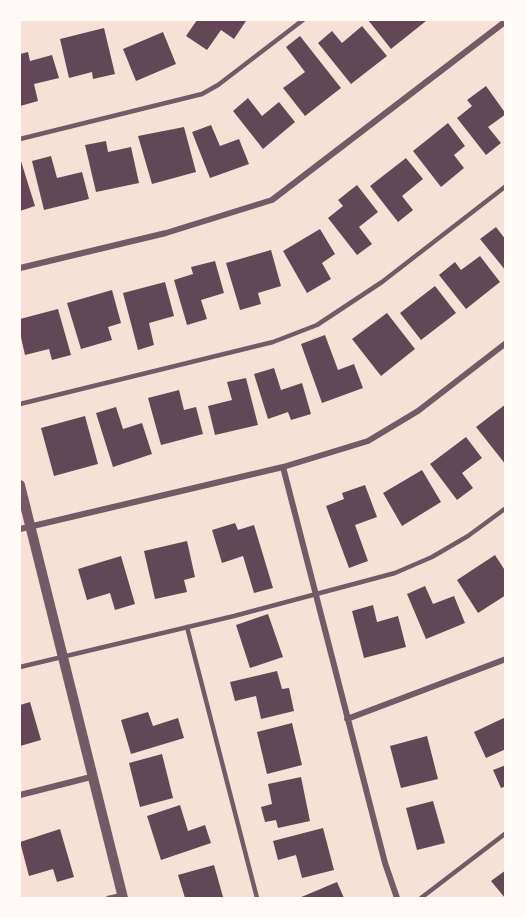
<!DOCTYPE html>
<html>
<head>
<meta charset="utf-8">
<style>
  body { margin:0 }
  #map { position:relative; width:525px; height:918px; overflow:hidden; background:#f7e1d7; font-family:Spectral,serif }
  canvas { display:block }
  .frame { position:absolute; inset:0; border:21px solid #fffaf5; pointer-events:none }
</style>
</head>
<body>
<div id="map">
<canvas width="525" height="918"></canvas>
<div class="frame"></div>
</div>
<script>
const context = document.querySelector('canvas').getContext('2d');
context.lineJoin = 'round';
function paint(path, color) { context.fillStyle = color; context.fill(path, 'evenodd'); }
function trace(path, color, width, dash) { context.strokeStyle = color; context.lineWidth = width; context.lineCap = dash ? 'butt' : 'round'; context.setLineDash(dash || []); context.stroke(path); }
paint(new Path2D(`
  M197,20H244L246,21L234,39L221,30L207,50L186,36Z
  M368,20H425L426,21L391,49Z
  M362,26L387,56L351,84L318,43L332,31L342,43Z
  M104,28L115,74L93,79L92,72L69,78L60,39Z
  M163,32L176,64L136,81L123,49Z
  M300,36L341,88L305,116L283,88L305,72L286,47Z
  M28,52L30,61L52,55L59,78L34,84L38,101L20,106V54Z
  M486,86L506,114L488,127L501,143L486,155L457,118L472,106L467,100Z
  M248,98L262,116L279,102L295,122L263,149L233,111Z
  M448,123L465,146L454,155L464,168L441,187L413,151Z
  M211,125L220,146L239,139L249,164L210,178L192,132Z
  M184,127L196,172L152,184L138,136Z
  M106,141L108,152L131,147L139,183L96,192L85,145Z
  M51,156L57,178L82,172L89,199L44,210L32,161Z
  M20,158L35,206L20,211Z
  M406,158L423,179L402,196L413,210L398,222L370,186Z
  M357,185L378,212L359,227L372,244L357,255L328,218L343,206L338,200Z
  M496,227L506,240V271L480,239Z
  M320,229L335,254L322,263L331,279L307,293L283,251Z
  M271,250L281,286L258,293L261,304L240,310L226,263Z
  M480,256L500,282L466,309L439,275L455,262L461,270Z
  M215,261L224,293L201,300L207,319L187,325L174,280L193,274L191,267Z
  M165,282L174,316L149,323L154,345L138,350L123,293Z
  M435,286L456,313L421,340L400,313Z
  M112,290L121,323L108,327L112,340L81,349L67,303Z
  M58,309L71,355L52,360L49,349L25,355L20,333V319Z
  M387,313L415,349L381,376L352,339Z
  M325,335L338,370L354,364L363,388L322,403L301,344Z
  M274,368L281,390L302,383L311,414L291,420L288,412L268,419L254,374Z
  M246,378L258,425L215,435L208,406L232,400L227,382Z
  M179,390L184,410L196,407L203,434L161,445L148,398Z
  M506,404V465L476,427Z
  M116,407L123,429L142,423L152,454L113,467L96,413Z
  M85,416L98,464L54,476L41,428Z
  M466,437L482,458L462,473L473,488L457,500L430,464Z
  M422,470L441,502L402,526L383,493Z
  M365,485L377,517L355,525L368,561L349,568L326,506L344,499L342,493Z
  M235,523L238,530L254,525L273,588L254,593L243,556L222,563L212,530Z
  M187,541L195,577L184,580L187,592L155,599L144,551Z
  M495,555L506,572V595L478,613L457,580Z
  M121,556L135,604L115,610L110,593L87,600L78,569Z
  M425,586L433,604L454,596L465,623L426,639L407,594Z
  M373,605L377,622L398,616L406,647L364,658L352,611Z
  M268,614L283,657L250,668L236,625Z
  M277,671L282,689L289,688L294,711L261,719L256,696L235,701L230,682Z
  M30,702L41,740L20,746V705Z
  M148,712L153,726L178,718L184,738L131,754L121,720Z
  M506,717V749L486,758L474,732Z
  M292,723L302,765L267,774L257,732Z
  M427,736L438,779L401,788L390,746Z
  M162,754L173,798L140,807L129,763Z
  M506,765V786L501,788L493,770Z
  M301,777L310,821L278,828L276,820L265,822L261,807L272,804L268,784Z
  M433,801L445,843L417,850L406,808Z
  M180,805L188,831L205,825L211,843L161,860L147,816Z
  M323,828L334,870L302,878L296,855L278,860L273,841Z
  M60,829L74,877L57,882L53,869L29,876L20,842Z
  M214,865L223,897L185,898L178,875Z
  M506,870V898H505L491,881Z
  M337,882L344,898H299Z`), '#644757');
trace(new Path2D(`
  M20,139L202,94L218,85L303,20
  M20,404L273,342L317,325L382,282L506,186
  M187,627L257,898
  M20,667L234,616L395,573L432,557L468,536L506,508
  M108,898L122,895
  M421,898L506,833`), '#755966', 4.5);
trace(new Path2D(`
  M20,268L166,233L272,200L506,21
  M283,467L385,863L397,898
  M20,529L283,467L368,441L418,411L506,343
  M347,719L506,659
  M20,795L91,777`), '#755966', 6);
trace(new Path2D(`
  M20,485L123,898`), '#755966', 10);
</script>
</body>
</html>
